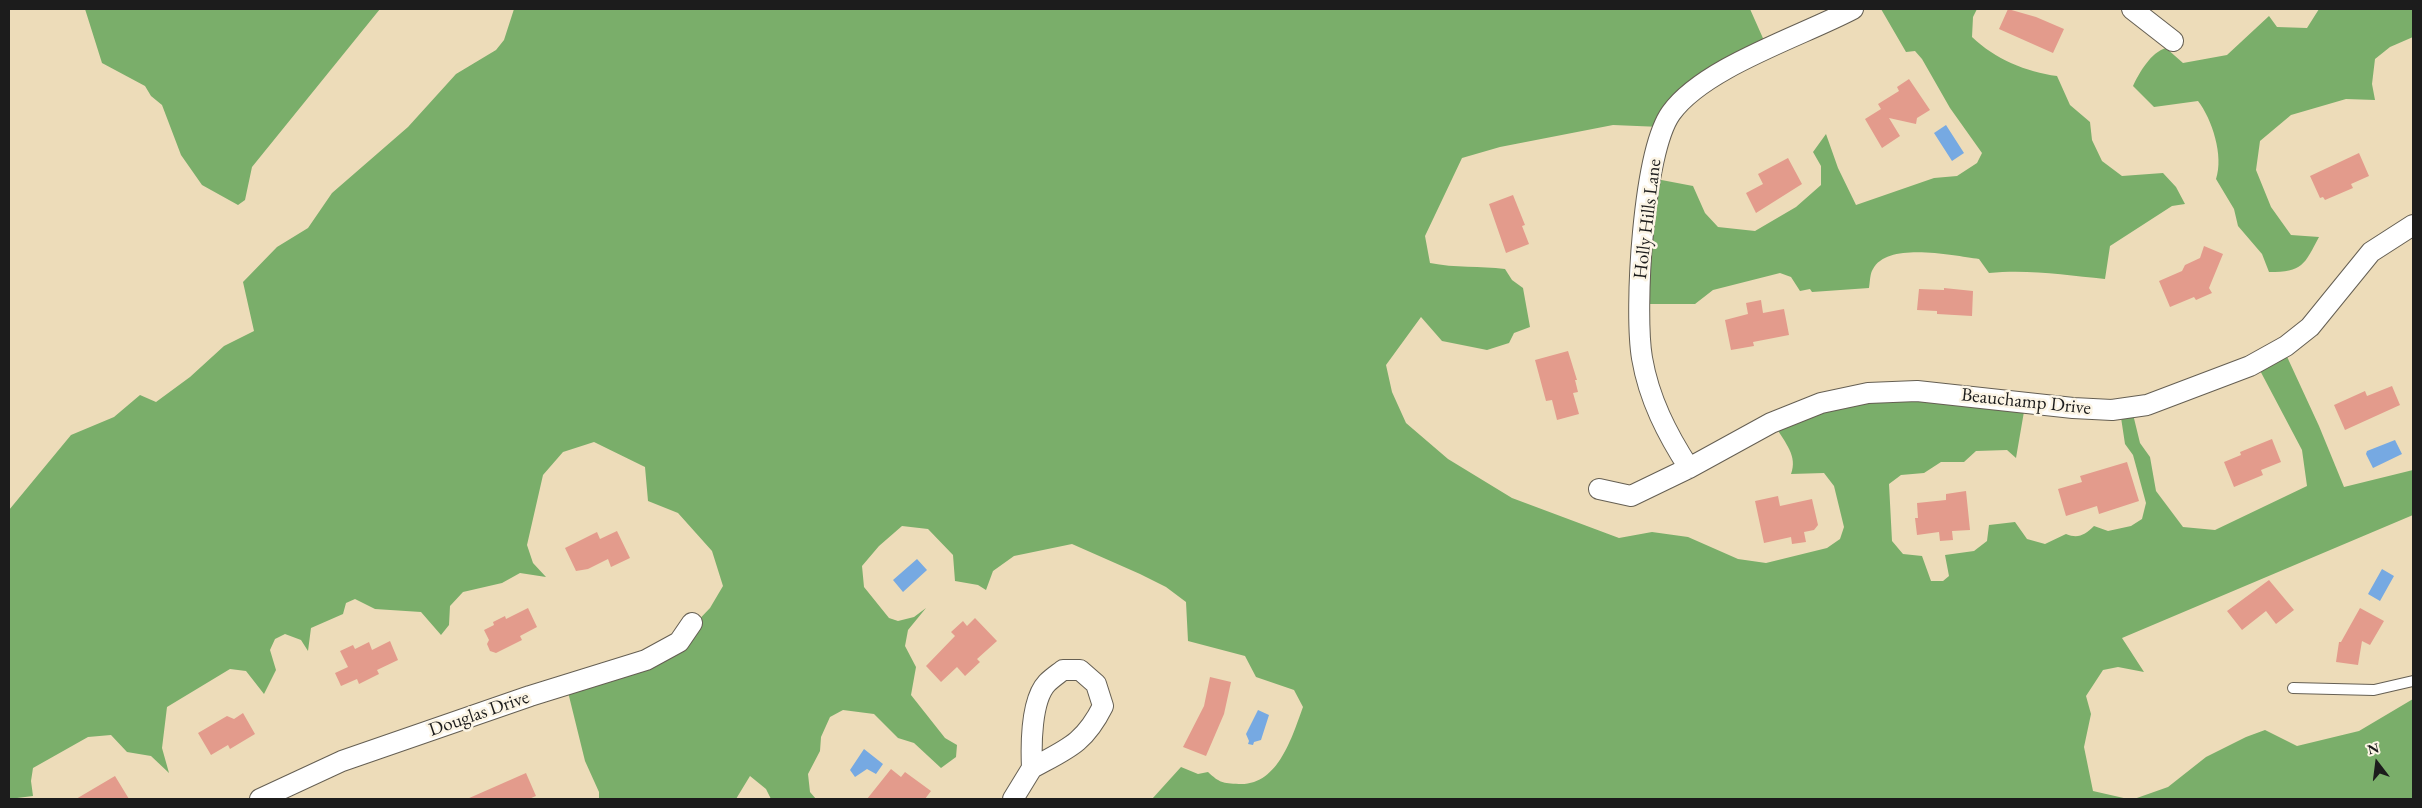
<!DOCTYPE html>
<html>
<head>
<meta charset="utf-8">
<style>
  body { margin:0 }
  #map { position:relative; width:2422px; height:808px; overflow:hidden; background:#eddcb9; font-family:"EB Garamond",serif }
  canvas { display:block }
  .frame { position:absolute; inset:0; border:10px solid #1c1c1c; pointer-events:none }
  .north { position:absolute; left:2352px; top:738px; width:50px; height:50px; -webkit-text-stroke:4px #fcf5e5; paint-order:stroke; rotate:345deg; font-size:14px; font-weight:700; line-height:20px; text-align:center; color:#1c1c1c }
  .north::after { content:''; display:block; margin:auto; width:18px; height:22px; background:#1c1c1c; clip-path:polygon(50% 0,100% 100%,50% 72%,0 100%) }
</style>
</head>
<body>
<div id="map">
<canvas width="2422" height="808"></canvas>
<div class="frame"></div>
<div class="north">N</div>
</div>
<script>
const context = document.querySelector('canvas').getContext('2d');
context.lineJoin = 'round';
function paint(path, color) { context.fillStyle = color; context.fill(path, 'evenodd'); }
function trace(path, color, width, dash) { context.strokeStyle = color; context.lineWidth = width; context.lineCap = dash ? 'butt' : 'round'; context.setLineDash(dash || []); context.stroke(path); }
function drawText(font, color, halo, rows, align = 'center') {
  context.font = font + ' "EB Garamond",serif'; context.lineWidth = 5; context.setLineDash([]); context.textBaseline = 'middle'; context.strokeStyle = halo; context.fillStyle = color; for (const [text, x, y, turn = 0] of rows) {
    context.save(); context.translate(x, y); context.rotate((+turn || 0) * Math.PI / 180); context.textAlign = isNaN(turn) ? turn : align; if (halo) context.strokeText(text, 0, 0); context.fillText(text, 0, 0); context.restore();
  }
}
paint(new Path2D(`
  M85,9H380L252,167L245,200L238,205L202,185L181,155L162,105L151,96L145,86L102,63Z
  M514,9H1750L1766,45L1661,127L1613,125L1500,147L1462,158L1425,236L1430,263C1455,268 1480,266 1505,269L1512,280L1523,288L1530,327L1514,333L1509,343L1487,350L1442,341L1421,317L1386,365L1392,392L1406,423L1448,459L1512,498L1619,538L1652,532L1688,537L1738,559L1766,563L1827,548L1840,539L1844,527L1834,486L1824,473L1791,474C1798,456 1785,443 1776,427L1861,391L2026,400L2016,458L2007,450L1976,451L1964,462H1941L1924,473L1901,475L1889,484L1892,541L1903,554L1922,556L1931,581H1943L1949,576L1945,555L1974,551L1987,541L1989,525L2015,522L2027,539L2045,544L2066,534C2078,539 2085,535 2094,526L2108,531L2131,526L2142,519L2146,503L2133,455L2125,444L2120,411L2131,406L2140,443L2150,457L2156,491L2183,527L2215,530L2307,486L2302,450L2255,361L2283,348L2319,426L2344,487L2413,470V515L2122,638L2144,672L2118,667L2103,670L2086,696L2091,714L2084,747L2093,791L2128,799H1152L1181,767L1198,774L1208,772C1220,783 1222,783 1239,784C1278,786 1292,737 1303,707L1294,690L1256,677L1245,656L1188,641L1186,602L1166,587L1140,574L1072,544L1014,556L993,571L986,590L978,585L955,581L953,555L928,529L902,526L879,546L862,566L864,587L889,618L898,621L914,617L926,608L908,630L905,646L916,667L911,695L945,738L957,745L956,757L941,768L914,743L898,738L874,714L843,710L830,717L821,737L820,751L808,774L810,792L816,799H771L766,789L750,776L736,799H599V792L585,761L568,692L666,654L710,608L723,586L712,551L678,513L648,501L645,467L594,442L563,452L543,475L527,545L533,563L546,577L520,573L502,583L463,592L450,606L449,625L441,635L421,612L375,609L355,599L346,603L343,614L311,628L308,651L301,640L285,634L275,639L270,650L276,670L264,694L246,671L230,669L167,707L162,748L169,773L151,756L127,752L111,735L88,737L33,768L31,781L33,796L9,799V510L71,435L114,417L140,395L156,402L190,377L224,346L254,331L243,282L277,247L308,228L332,193L408,127L456,74L496,50L504,40Z
  M1881,9H1977L1973,17L1972,37C1995,59 2026,72 2057,76L2070,105L2090,122L2092,140L2102,161L2122,176L2163,173L2176,187L2185,204L2172,206L2110,246L2105,279C2067,275 2027,269 1989,273L1979,259C1954,256 1888,241 1873,269C1870,273 1870,282 1869,288L1812,292L1810,289L1800,291L1791,277L1780,273L1713,290L1695,304H1641L1651,178L1693,186L1705,213L1718,227L1755,231L1796,207L1821,185V166L1813,152L1826,134L1838,168L1856,205L1934,178L1957,176L1977,163L1982,153L1950,108L1922,59L1915,51L1906,52Z
  M2319,9H2413V37L2390,47L2375,59L2372,84L2375,100L2346,99L2291,115L2260,141L2256,170L2271,207L2291,235L2319,237C2304,265 2303,272 2269,272L2262,254L2238,226L2234,209L2216,179C2224,156 2212,119 2198,101L2154,107L2133,86C2139,73 2151,52 2166,48L2183,63L2227,55L2269,16L2277,27L2307,28Z
  M2413,699V799H2134L2168,787L2206,757L2246,737L2265,730L2297,746L2359,731Z`), '#7aae6a');
paint(new Path2D(`
  M1946,125L1964,153L1952,161L1934,133Z
  M2395,440L2402,454L2373,468L2366,454L2367,451Z
  M917,559L927,570L903,592L893,580Z
  M2382,569L2394,576L2380,601L2368,594Z
  M1258,710L1269,715L1261,740L1254,742L1253,745L1248,744L1249,741L1246,734Z
  M864,749L883,764L876,774L867,769L855,777L850,770Z`), '#76a9e2');
paint(new Path2D(`
  M2008,9L2036,17L2064,29L2053,53L1999,29Z
  M1909,79L1930,110L1917,118L1916,124L1889,118L1900,136L1882,148L1865,119L1881,109L1878,104L1899,91L1897,87Z
  M2359,153L2369,176L2351,184L2353,188L2325,200L2323,197L2320,198L2310,176Z
  M1788,158L1802,184L1756,213L1746,193L1763,184L1758,174Z
  M1513,195L1525,225L1522,226L1529,244L1506,253L1489,204Z
  M2204,246L2223,254L2209,288L2212,293L2196,300L2194,297L2170,307L2159,281L2182,271L2185,265L2200,258Z
  M1944,288L1973,291L1972,316L1937,314V311L1917,310L1919,289L1944,290Z
  M1761,300L1763,313L1784,309L1789,335L1753,342L1754,346L1731,350L1725,320L1748,314L1746,303Z
  M1568,351L1577,380H1575L1578,392L1573,393L1579,414L1557,420L1552,400L1546,401L1535,360Z
  M2392,386L2400,405L2345,430L2334,405L2365,391L2367,396Z
  M2272,439L2281,462L2261,470L2263,475L2234,487L2224,462L2241,455L2240,452Z
  M2127,462L2139,501L2099,514L2097,506L2066,516L2058,489L2082,482L2080,476Z
  M1966,491L1970,530L1952,531L1953,540L1940,541L1939,532L1917,535L1915,518H1918L1917,503L1946,500V494Z
  M1778,496L1780,506L1812,499L1818,525L1814,530L1804,532L1806,542L1792,544L1791,537L1764,543L1755,501Z
  M617,531L630,558L611,567L608,559L588,569L576,571L565,548L597,532L600,539Z
  M2269,580L2294,610L2276,624L2266,611L2242,630L2227,611Z
  M528,608L537,627L520,636L522,640L496,653L490,651L487,644L489,640L484,630L494,625L493,622L505,616L506,619Z
  M2360,608L2384,621L2370,645L2362,641L2358,665L2336,662L2339,642H2341Z
  M975,618L997,641L977,659L980,662L965,676L957,667L941,682L926,666L955,636L951,632L963,621L967,626Z
  M390,641L398,660L377,670L379,674L359,684L357,679L341,686L335,673L348,667L340,651L353,645L355,649L369,642L372,650Z
  M1210,677L1231,682L1224,714L1206,756L1183,747L1204,706Z
  M243,713L255,734L230,749L228,745L211,755L198,733L227,716L234,719Z
  M891,769L901,777L905,772L931,791L925,799H867Z
  M526,773L536,796L529,799H467Z
  M115,776L129,799H76Z`), '#e39b8c');
const lane = new Path2D(`
  M2293,688L2374,690L2413,681`);
const street = new Path2D(`
  M2132,9L2173,41
  M1689,468C1667,434 1649,399 1642,358C1634,310 1643,152 1671,113C1704,67 1802,36 1853,9
  M1599,489L1631,496L1689,468L1771,423L1821,403L1868,393L1917,391L2073,408L2112,410L2147,405L2250,366L2286,346L2310,327L2371,252L2413,225
  M1063,670H1080L1096,684L1103,706C1084,744 1067,749 1032,768C1031,745 1031,700 1047,683C1052,678 1058,674 1063,670Z
  M260,799L342,761L530,696L646,660L679,642L692,623
  M1013,799L1032,768`);
trace(lane, '#655f53', 12);
trace(street, '#655f53', 22);
trace(lane, '#fff', 10);
trace(street, '#fff', 20);
drawText('19px', '#1c1c1c', '#fcf5e5', [
  ["Holly Hills Lane",1648,219,-83],
  ["Beauchamp Drive",2026,402,6],
  ["Douglas Drive",479,714,-19]
]);
</script>
</body>
</html>
